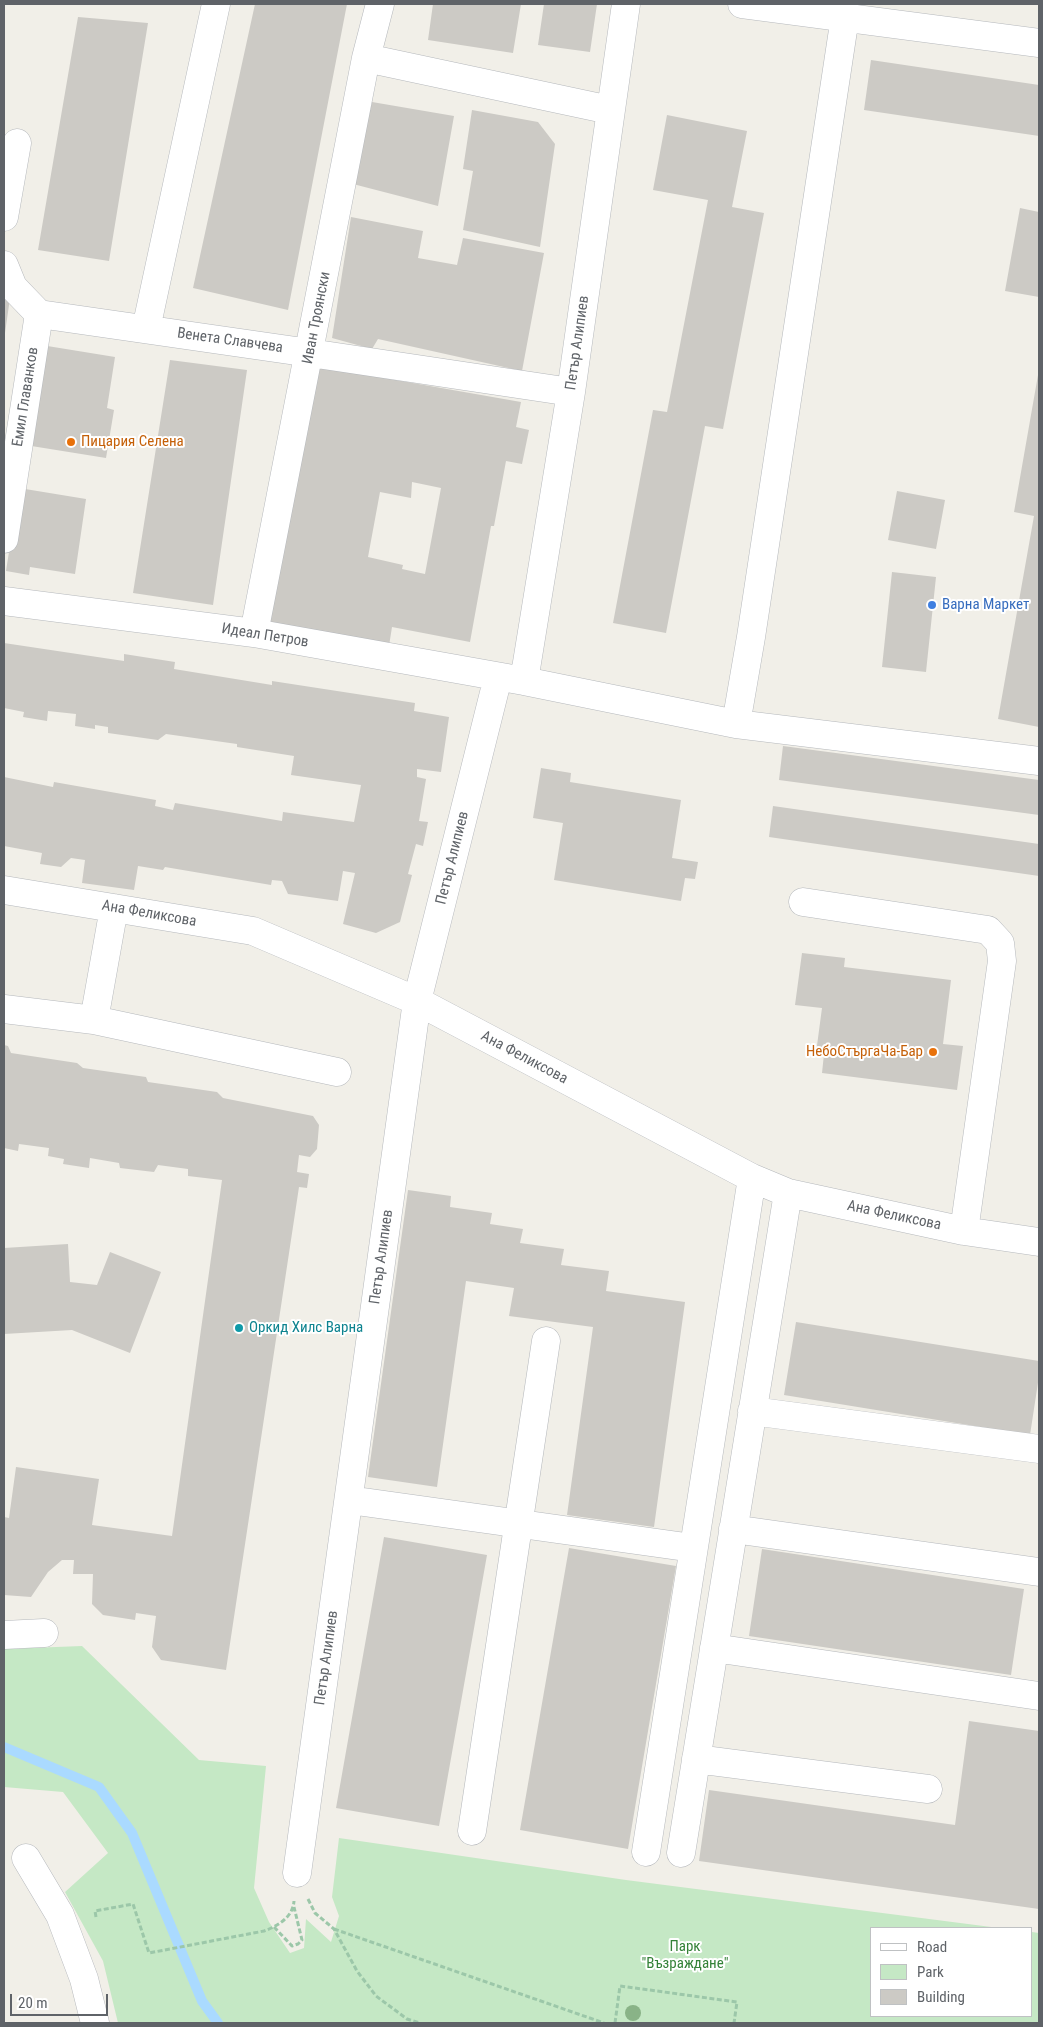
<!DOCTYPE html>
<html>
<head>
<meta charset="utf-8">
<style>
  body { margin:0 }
  #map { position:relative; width:1043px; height:2027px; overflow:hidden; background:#f1efe8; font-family:"Roboto Condensed",sans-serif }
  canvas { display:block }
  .frame { position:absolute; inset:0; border:5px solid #5f6368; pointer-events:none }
  .legend { position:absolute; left:870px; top:1927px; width:162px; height:90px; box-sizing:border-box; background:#fff; border:1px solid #bfc1c3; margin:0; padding:6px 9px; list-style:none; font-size:15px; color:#5f6368 }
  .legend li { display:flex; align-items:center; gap:10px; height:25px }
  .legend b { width:25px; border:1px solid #bfc1c3 }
  .scale { position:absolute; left:10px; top:1994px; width:98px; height:22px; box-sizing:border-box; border:2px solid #5f6368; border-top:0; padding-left:6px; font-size:15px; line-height:18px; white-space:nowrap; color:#5f6368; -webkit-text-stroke:4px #fff; paint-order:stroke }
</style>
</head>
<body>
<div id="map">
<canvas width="1043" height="2027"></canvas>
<div class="frame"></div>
<ul class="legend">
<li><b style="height:6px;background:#fff"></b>Road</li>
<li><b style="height:14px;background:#c5e8c5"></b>Park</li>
<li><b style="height:14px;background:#cccac5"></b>Building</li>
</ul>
<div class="scale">20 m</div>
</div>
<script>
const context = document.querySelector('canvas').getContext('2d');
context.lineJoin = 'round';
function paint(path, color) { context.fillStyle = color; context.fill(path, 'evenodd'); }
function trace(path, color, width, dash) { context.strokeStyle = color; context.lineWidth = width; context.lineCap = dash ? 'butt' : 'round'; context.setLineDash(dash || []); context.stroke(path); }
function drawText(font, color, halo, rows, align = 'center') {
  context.font = font + ' "Roboto Condensed",sans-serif'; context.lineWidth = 4; context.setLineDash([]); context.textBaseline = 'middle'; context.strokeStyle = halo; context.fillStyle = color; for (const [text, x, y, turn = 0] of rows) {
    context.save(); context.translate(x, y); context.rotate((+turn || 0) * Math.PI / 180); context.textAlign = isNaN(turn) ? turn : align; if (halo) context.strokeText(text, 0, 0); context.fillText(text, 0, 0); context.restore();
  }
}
paint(new Path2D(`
  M82,1646L199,1760L266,1766L254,1888L269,1922L290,1953L304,1948L306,1919L331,1942L339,1916L332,1897L339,1838L626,1880L999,1928H872V2016H1032V1932L1039,1933V2023H118L103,1961L65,1892L108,1853L63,1792L4,1787V1649Z`), '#c5e8c5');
trace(new Path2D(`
  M4,1747L99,1787L132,1833L202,2001L218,2023`), '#aadaff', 10);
paint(new Path2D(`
  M255,4H347L288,310L193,288Z
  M433,4H521L513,53L428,40Z
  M544,4H597L590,52L538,45Z
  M78,17L148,23L109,261L38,250Z
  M871,60L1039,85V136L864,110Z
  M372,102L454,116L438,206L353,184Z
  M472,110L538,122L555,144L540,247L463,230L473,171L463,169Z
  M667,115L747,131L732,207L764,213L723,429L705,426L666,633L613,623L653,410L667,412L708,200L653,190Z
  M1020,208L1039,212V297L1005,291Z
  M351,217L423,231L418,258L457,265L463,238L544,253L522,371L378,339L372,349L332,338Z
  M4,297L10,298L5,333L4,332Z
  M35,344L115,357L107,408L114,410L106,458L19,444Z
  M170,360L247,370L213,605L133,593Z
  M316,366L521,402L516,427L529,430L522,464L506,461L494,526H491L470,642L392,627L389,646L267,623ZM412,482L441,488L425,574L402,569L403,565L368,557L380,492L411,498Z
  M1038,375H1039V727L998,719L1034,516L1014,512Z
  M19,488L86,499L75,574L30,567L29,575L6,571Z
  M897,491L945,500L936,549L888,540Z
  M892,572L936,577L926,672L882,667Z
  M4,643L124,661V654L175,662L174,669L272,685V681L415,703L414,711L449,717L441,772L417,769V777L426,779L419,821L428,822L423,846L416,844L408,874L412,875L400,922L376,933L343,924L355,873L343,871L338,901L288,894L282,881L272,880L271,885L165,867L163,870L138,866L134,890L82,883L85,860L71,858L61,867L40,864L42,853L4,846V777L53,787L54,782L156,800L155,806L173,810L175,803L282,821L283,812L354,822L361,785L291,775L294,756L237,747V744L166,734L158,740L108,733V727L95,725V729L75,726L76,714L48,711L47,721L23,717L24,712L4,708Z
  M783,746L1039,780V815L779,780Z
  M541,768L571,773L570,782L681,800L672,858L698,862L695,879L685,878L681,901L554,880L563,823L533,818Z
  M773,806L1039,844V876L769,837Z
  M802,953L845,958L844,967L951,980L943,1044L963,1046L957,1090L822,1073L824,1054L816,1053L822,1008L795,1005Z
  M4,1045L8,1046L11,1053L77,1063L83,1068L146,1077L148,1082L217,1092L223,1098L313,1116L319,1125L317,1149L310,1157L299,1155L297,1172L309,1174L307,1188L299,1187L226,1670L161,1660L152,1647L156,1616L136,1613L135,1620L103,1615L92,1604L93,1574H73L74,1560H62L48,1572L31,1597L4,1595V1517L9,1518L16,1467L99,1479L92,1525L172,1536L222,1180L188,1176V1169L158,1165L154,1172L120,1168L119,1163L90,1158L89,1168L63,1164L64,1159L48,1156L49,1148L19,1144L18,1151L4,1148Z
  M408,1190L451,1196L450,1207L492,1213L490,1224L523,1229L520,1243L564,1249L561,1265L609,1271L606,1291L685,1302L654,1527L567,1515L593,1327L509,1316L514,1288L466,1281L437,1487L368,1477Z
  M68,1244L70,1282L97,1285L110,1252L161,1272L130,1353L72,1330L4,1334V1248Z
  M796,1322L1039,1361V1376L1030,1435L784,1395Z
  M384,1537L487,1555L439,1826L336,1808Z
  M569,1548L676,1566L628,1849L520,1830Z
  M762,1549L1024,1589L1011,1675L749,1636Z
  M969,1721L1039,1731V1909L699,1861L709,1790L955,1825Z`), '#cccac5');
const minor = new Path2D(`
  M742,4L1039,43
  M366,58L610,110
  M4,217L17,143
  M4,265L13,287L39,314L310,353L571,392
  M146,329L216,4
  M4,539L39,314
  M4,601L254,633L524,681L736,724L1039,761
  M254,633L366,58L380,4
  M524,681L571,392L626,4
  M736,724L751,637L845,17
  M4,890L253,931L417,1001L752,1178L788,1193L964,1231L1039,1242
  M803,902L988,930L1000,943L1002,961L964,1231
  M4,1009L94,1020L337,1072
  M94,1020L114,908
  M752,1411L1039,1449
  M349,1500L693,1548
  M733,1529L1039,1572
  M4,1635L44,1633
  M714,1648L1039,1696
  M696,1759L928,1789
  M472,1831L546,1341
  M646,1852L752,1178
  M681,1853L788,1193
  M26,1858L60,1915L84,1979L95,2023
  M297,1873L417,1001L498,677`);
trace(minor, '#b5b8bc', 29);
trace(new Path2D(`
  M308,1899L315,1913L334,1929L357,1971L376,1996L407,2019L420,2023
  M96,1917L95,1911L133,1904L149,1953L264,1931C278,1926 293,1917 294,1901
  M274,1927L292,1946L298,1944L302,1940L294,1907
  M334,1929L604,2023
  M1038,1964H1039
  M615,2023L620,1986L737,2002L734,2023`), '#9cc7a9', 3, [5, 2.5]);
trace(minor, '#fff', 28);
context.fillStyle = '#89b387';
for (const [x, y] of [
  [633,2013]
]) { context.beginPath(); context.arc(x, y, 8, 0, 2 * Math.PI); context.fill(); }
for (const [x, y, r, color] of [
  [71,442,5,"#e8710a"],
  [932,605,5,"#3f7fe0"],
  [933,1052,5,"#e8710a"],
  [239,1328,5,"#0f9aa8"]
]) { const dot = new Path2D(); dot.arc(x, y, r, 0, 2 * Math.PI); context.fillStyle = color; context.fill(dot); trace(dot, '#fff', 2); }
drawText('15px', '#5f6368', '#fff', [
  ["Иван Троянски",317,318,-79],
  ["Венета Славчева",230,341,8],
  ["Петър Алипиев",578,343,-82],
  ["Емил Главанков",26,397,-81],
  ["Идеал Петров",265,636,9],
  ["Петър Алипиев",453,858,-76],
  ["Ана Феликсова",149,914,10],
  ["Ана Феликсова",524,1058,28],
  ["Ана Феликсова",894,1216,12],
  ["Петър Алипиев",382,1257,-82],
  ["Петър Алипиев",327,1658,-82]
]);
drawText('15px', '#c56008', '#fff', [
  ["Пицария Селена",81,442],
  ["НебоСтъргаЧа-Бар",923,1052,"right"]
], 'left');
drawText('15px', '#366cbe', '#fff', [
  ["Варна Маркет",942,605]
], 'left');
drawText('15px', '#0d838f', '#fff', [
  ["Оркид Хилс Варна",249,1328]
], 'left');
drawText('15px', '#348238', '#fff', [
  ["Парк",685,1947],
  ["\"Възраждане\"",685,1964]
]);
</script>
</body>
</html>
